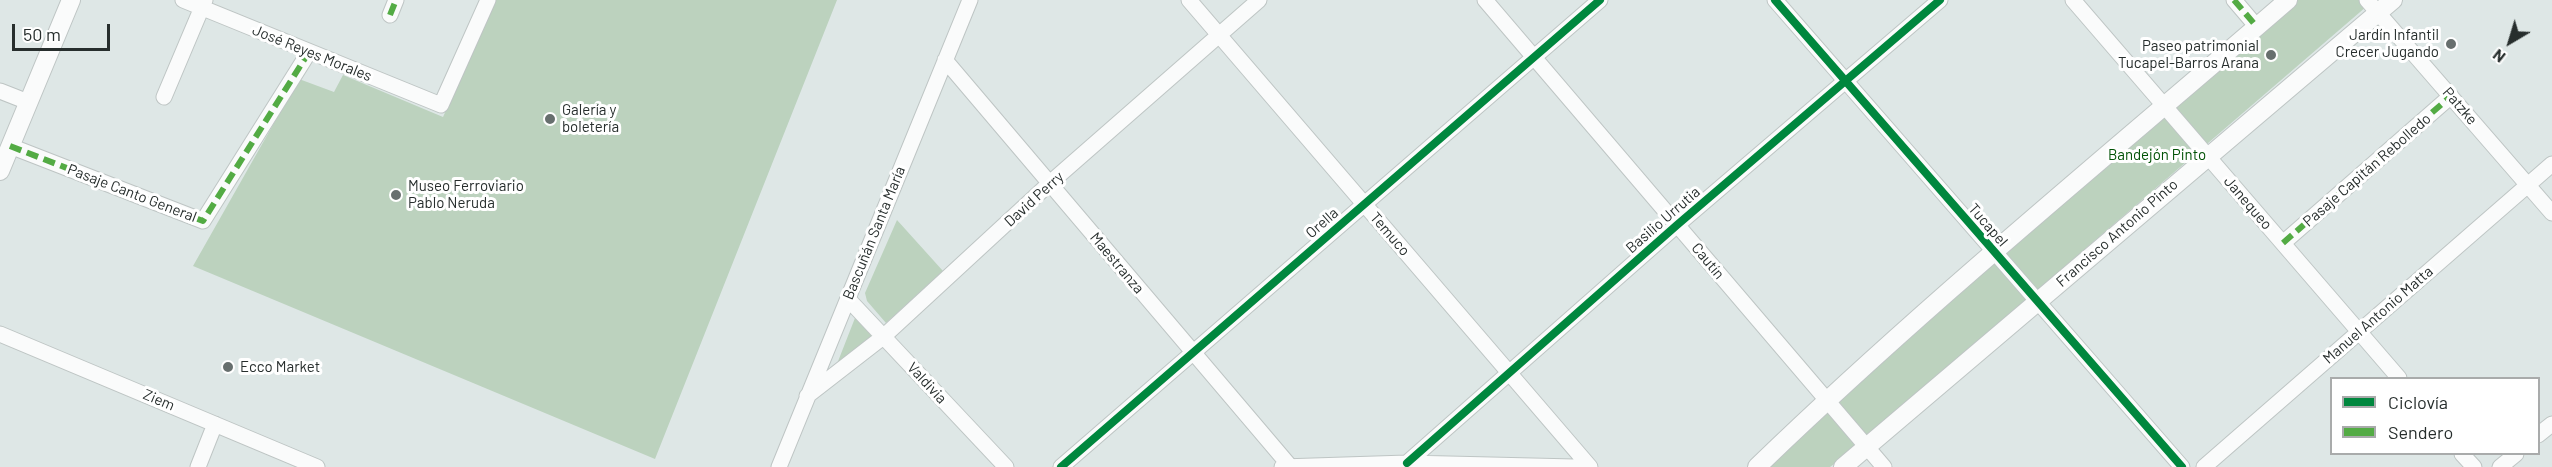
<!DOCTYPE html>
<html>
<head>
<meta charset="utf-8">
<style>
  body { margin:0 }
  #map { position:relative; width:2552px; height:467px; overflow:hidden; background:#dee7e6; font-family:Barlow,sans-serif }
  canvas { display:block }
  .legend { position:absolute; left:2330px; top:377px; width:210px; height:78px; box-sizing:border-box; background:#fff; border:2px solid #a9abab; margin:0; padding:8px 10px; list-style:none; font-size:18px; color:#272e2d }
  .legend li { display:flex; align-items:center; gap:12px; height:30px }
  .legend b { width:30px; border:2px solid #a9abab }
  .north { position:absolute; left:2480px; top:12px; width:60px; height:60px; -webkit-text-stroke:4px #fff; paint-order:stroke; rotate:218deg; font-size:16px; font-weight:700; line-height:24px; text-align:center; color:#272e2d }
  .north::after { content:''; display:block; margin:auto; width:21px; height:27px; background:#272e2d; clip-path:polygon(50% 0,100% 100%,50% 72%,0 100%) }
  .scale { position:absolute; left:12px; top:24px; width:98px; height:27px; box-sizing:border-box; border:3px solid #272e2d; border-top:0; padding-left:8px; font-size:18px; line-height:21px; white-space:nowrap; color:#272e2d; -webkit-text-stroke:4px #fff; paint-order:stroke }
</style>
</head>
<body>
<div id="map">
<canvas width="2552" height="467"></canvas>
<ul class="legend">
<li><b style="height:8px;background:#00873e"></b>Ciclovía</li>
<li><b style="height:8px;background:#53ab44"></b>Sendero</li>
</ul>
<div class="north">N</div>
<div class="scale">50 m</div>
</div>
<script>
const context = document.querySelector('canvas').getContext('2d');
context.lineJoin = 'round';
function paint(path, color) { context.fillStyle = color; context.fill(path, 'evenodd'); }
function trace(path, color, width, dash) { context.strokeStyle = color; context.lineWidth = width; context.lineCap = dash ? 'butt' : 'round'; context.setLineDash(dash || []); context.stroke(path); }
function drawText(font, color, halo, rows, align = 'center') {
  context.font = font + ' Barlow,sans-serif'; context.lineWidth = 6; context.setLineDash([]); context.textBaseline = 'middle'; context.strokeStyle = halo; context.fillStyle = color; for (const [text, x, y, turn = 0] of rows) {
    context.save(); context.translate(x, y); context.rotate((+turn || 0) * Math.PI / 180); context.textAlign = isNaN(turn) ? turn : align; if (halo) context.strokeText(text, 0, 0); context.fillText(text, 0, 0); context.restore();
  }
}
paint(new Path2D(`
  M496,0H837L655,459L193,266L299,79L334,92L343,75L443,117Z
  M2296,0H2374L1846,455L1830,467H1767L1813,421Z
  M897,220L943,271L886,323L867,301L865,293Z
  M855,318L872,336L835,369Z`), '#bcd2be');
const minor = new Path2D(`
  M183,0L441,105L488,0
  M1189,0L1590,467
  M1485,0L1884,467
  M1775,0L2182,467
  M2073,0L2399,378
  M2234,0L2257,27
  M2367,0L2552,213
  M390,15L396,0
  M945,60L1289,465
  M0,91L28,102
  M164,97L205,0
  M10,146L203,221L309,52
  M2283,243L2451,96
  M848,299L1006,467
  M0,334L317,467
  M807,396L883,337L1050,183L1259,0
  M2538,435L2552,424
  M2462,454L2474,467
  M1407,463L1677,225L1940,0
  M198,467L215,424
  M779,467L970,0
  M1061,467L1600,0
  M1282,467L1407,463L1574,467
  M2204,467L2552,164
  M2500,467L2516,454`);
const major = new Path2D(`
  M0,171L71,0
  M1757,467C1927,303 2110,154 2288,0
  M1843,467L2393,0`);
trace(minor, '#bec5c4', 17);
trace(major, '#bec5c4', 20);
trace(minor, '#fafbfb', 15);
trace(major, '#fafbfb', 18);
trace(new Path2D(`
  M2234,0L2257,27
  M390,15L396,0
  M10,146L203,221L309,52
  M2283,243L2451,96`), '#53ab44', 6, [12, 6]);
trace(new Path2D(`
  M1775,0L2182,467
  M1407,463L1677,225L1940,0
  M1061,467L1600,0`), '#00873e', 8);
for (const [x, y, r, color] of [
  [2451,44,6,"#676f6e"],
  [2271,55,6,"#676f6e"],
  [550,119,6,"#676f6e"],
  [396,195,6,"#676f6e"],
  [228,367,6,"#676f6e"]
]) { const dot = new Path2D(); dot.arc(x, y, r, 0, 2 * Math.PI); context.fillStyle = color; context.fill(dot); trace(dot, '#fff', 2); }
drawText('15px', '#272e2d', '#fff', [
  ["Jardín Infantil",2439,35,"right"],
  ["Crecer Jugando",2439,52,"right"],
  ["Paseo patrimonial",2259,46,"right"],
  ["Tucapel-Barros Arana",2259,63,"right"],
  ["Galería y",562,110],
  ["boletería",562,127],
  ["Museo Ferroviario",408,186],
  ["Pablo Neruda",408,203],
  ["Ecco Market",240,367]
], 'left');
drawText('15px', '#272e2d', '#fff', [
  ["José Reyes Morales",312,53,22],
  ["Patzke",2460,106,49],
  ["Pasaje Capitán Rebolledo",2367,170,-41],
  ["Pasaje Canto General",132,193,21],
  ["David Perry",1034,199,-42],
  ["Janequeo",2248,203,49],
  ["Basilio Urrutia",1663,220,-41],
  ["Orella",1322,223,-41],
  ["Tucapel",1988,225,49],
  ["Bascuñán Santa María",874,233,-68],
  ["Francisco Antonio Pinto",2117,233,-41],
  ["Temuco",1390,234,49],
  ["Cautín",1708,261,50],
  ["Maestranza",1117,263,50],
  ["Manuel Antonio Matta",2378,315,-41],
  ["Valdivia",927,383,47],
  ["Ziem",159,400,23]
]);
drawText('15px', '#005205', '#fff', [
  ["Bandejón Pinto",2157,155]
]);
</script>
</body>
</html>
